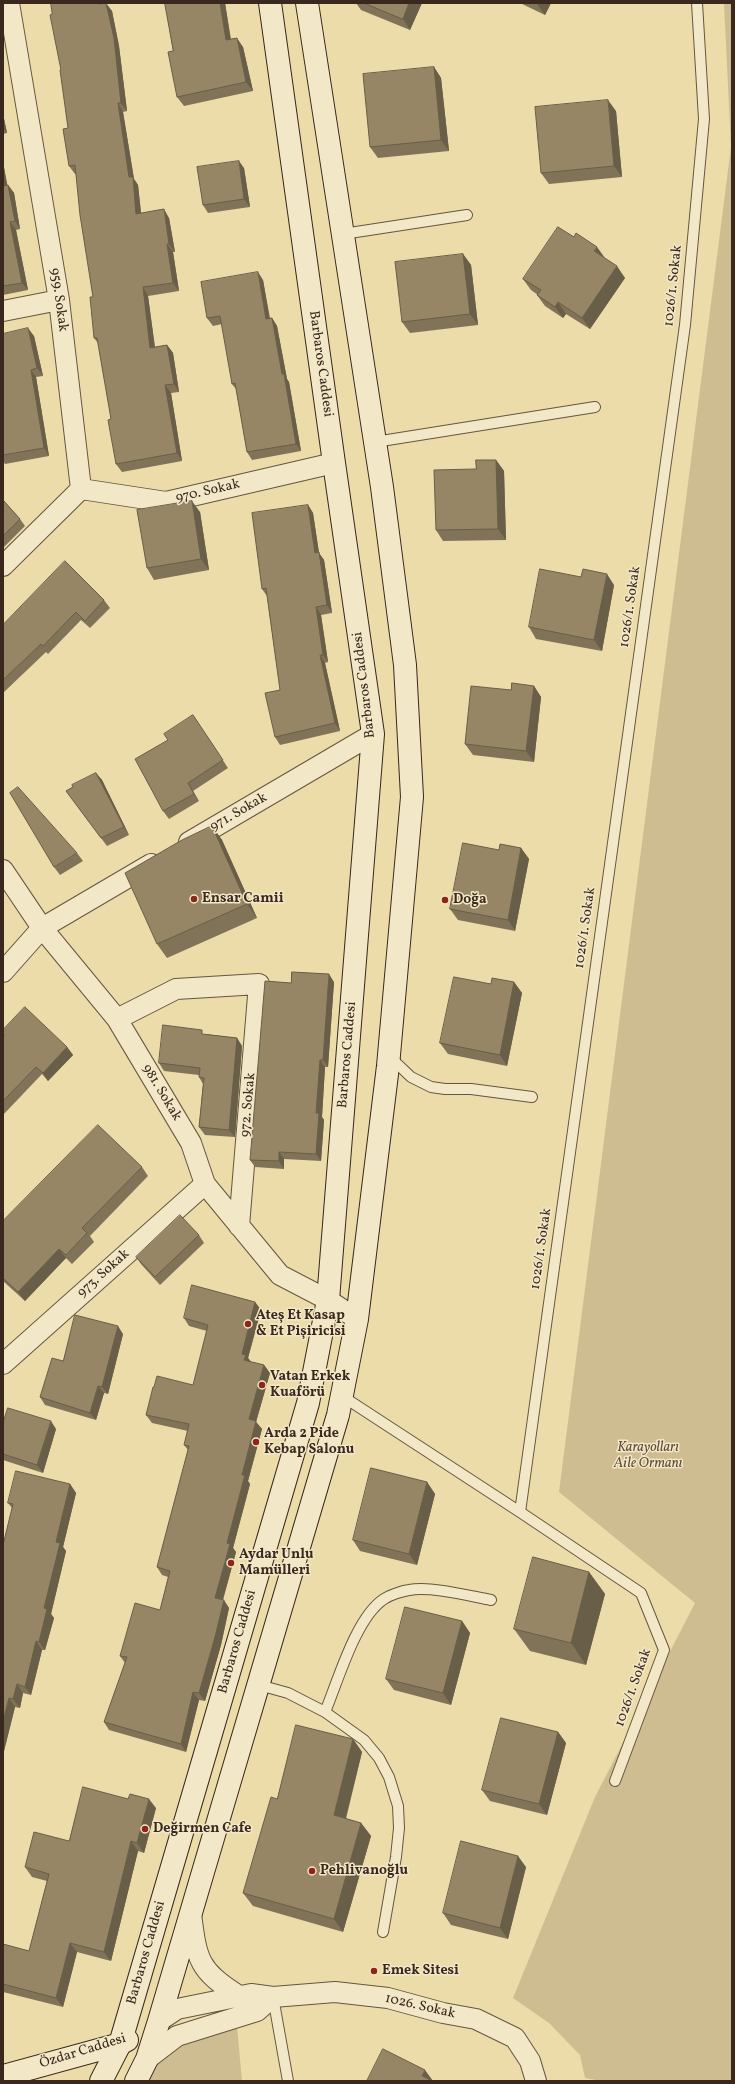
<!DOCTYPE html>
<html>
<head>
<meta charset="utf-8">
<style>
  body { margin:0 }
  #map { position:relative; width:735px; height:2084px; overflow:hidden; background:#ebdca9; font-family:Vollkorn,serif }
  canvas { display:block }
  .frame { position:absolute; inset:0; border:4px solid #3a281e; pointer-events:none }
</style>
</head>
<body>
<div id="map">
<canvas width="735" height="2084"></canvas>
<div class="frame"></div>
</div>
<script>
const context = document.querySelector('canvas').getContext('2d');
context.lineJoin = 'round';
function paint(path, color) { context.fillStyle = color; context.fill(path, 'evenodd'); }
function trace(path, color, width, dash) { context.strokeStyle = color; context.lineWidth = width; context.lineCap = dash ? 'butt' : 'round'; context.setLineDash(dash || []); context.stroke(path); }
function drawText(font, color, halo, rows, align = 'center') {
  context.font = font + ' Vollkorn,serif'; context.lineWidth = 3; context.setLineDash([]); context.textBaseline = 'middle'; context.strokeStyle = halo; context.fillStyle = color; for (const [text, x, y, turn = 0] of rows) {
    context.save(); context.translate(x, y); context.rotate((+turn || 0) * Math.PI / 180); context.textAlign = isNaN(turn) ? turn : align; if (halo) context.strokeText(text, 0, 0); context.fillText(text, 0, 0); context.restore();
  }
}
paint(new Path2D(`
  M724,3H732V2081H602L585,2078L580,2055L549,2023L513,1998L595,1797L695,1603L559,1492L731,147Z
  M237,2027L242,2081H145L160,2050Z`), '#cdbd91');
const service = new Path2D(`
  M343,234L467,215
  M375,442L595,407
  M390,1057L411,1077L431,1087L445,1089H471L532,1097
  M342,1396L520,1512L641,1593L664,1650L615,1781
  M520,1512L685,325L704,119L697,3
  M259,1685L288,1693L325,1712L364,1740L379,1758L389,1777L398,1806L399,1828L396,1857L383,1932
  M325,1712C338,1681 356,1617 384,1599C390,1595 402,1591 409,1590C432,1586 469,1596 491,1600
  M273,1997L288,2081`);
const minor = new Path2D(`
  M9,3L59,300L81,489
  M3,311L59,300
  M81,489L166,502L334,463
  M3,566L81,489
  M189,842L373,734
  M3,870L42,928L117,1019L191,1143L205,1184L280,1275L328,1300L357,1319
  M3,972L42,928L151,864
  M117,1019L176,989L259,984L239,1226
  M3,1364L205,1184
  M191,1914C197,1960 198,1970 239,1996
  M159,2021L177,2009L251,1994L273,1997L335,1992L388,1998L443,2013L476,2019L515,2038L530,2061L536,2081
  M147,2059L177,2036L257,2011L273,1997`);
const secondary = new Path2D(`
  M3,2076L120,2044L127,2040
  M101,2081L120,2044L308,1403L328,1300L373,734L334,463L270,3
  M136,2081L147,2059L159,2021L338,1415L357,1319L388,1066L412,797L405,665L382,487L307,3`);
trace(service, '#665541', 12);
trace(minor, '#665541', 22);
trace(secondary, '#3a281e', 24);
trace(service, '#f2e8c7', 10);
trace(minor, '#f2e8c7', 20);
trace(secondary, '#f2e8c7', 22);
paint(new Path2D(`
  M51,3H102L112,11L119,46L127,111L123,112L134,179L138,185L141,213L169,218L175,252H173L179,291L148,296L155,347L167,345L173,353L179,392L171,393L182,461L122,472L116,464L111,419L98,343L94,338L93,297L76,174H75L69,166L68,128L61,70Z
  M165,3H225L231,39L243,47L253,91L184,106L177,97L173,51Z
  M356,3H422L410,30L361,10Z
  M520,3H551L545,15Z
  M434,67L441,78L449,151L378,158L370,147Z
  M616,111L622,177L549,184L541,173Z
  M3,114L7,133L3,134Z
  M3,162L7,185H8L14,193L20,229L16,230L28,290L3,295Z
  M244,168L250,207L208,213L203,205Z
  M463,254L471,265L478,325L410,333L402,322Z
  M605,258L625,278L590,329L566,314L563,318L545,306L537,295H538L531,290L523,279Z
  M263,280L270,318H272L277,326L287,379L289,382L301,451L252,460L247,452L236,389L232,384L222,324L213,326L207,318Z
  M3,334L34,336L43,376L36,377L49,456L5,464L3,461Z
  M496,460L504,471L506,540L443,541L436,530L476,469Z
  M3,500L20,519L25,526L3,548Z
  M308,505L313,513L319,553L324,560L332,613L321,615L328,662L325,663L340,731L280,745L275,737L280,690L267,596L262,589Z
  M200,512L209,570L154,580L147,568Z
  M581,577L614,585L602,651L536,639L529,627Z
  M104,600L110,608L90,628L81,620L48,654L46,652L3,693V625Z
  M534,686L541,697L534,762L473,755L465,744L511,690Z
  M193,715L228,768L193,791L199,801L169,819L163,811L168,740Z
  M96,773L102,780L129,835L107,846L66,791Z
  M212,826L222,840L257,918L167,958L157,944Z
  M521,848L529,859L515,931L458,920L450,909L499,850Z
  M77,853L83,861L60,875L54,867Z
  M334,982L328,1067H325L322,1117L324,1120L321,1161L284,1159V1169L255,1167L250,1160L291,983Z
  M514,982L522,993L507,1066L448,1054L440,1043L491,984Z
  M3,1030L67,1047L73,1055L48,1081L42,1074L3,1115Z
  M205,1034L237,1038L242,1046L235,1137L205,1135L199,1127L203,1084L199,1077V1075L164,1071L159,1063Z
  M142,1167L148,1176L90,1236L94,1242L72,1264L66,1258L25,1301L3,1281V1221Z
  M199,1235L204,1243L160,1285L141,1264L136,1257Z
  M255,1302L261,1310L248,1358L251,1362L264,1365L270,1373L256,1422L262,1429L248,1481L250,1484L233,1548L236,1552L223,1600L229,1608L221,1645L205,1701L199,1700L186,1752L109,1730L104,1722L125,1663L120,1656L160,1610L168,1577L162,1575L157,1567L188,1450L184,1445L188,1431L152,1423L146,1415L154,1387L193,1385L207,1331L189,1326L184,1318Z
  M123,1334L108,1394L104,1393L96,1420L45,1405L40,1397L63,1361Z
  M3,1423L56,1429L43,1473L3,1460Z
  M427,1482L435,1494L417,1565L360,1551L353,1540Z
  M70,1484L76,1493L63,1547L66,1551L51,1614L54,1618L45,1650H42L31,1695L23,1693L20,1708L15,1707L3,1755L12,1508L8,1503Z
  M589,1572L605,1594L586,1665L530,1651L514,1629Z
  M462,1621L470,1633L451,1705L394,1690L386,1679Z
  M558,1732L566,1743L547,1815L490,1801L482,1790Z
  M353,1739L362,1752L346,1819L361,1823L371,1836L343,1932L253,1906L243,1893L277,1799Z
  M156,1808L144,1853L138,1851L111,1961L77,1952L63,2007L3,1992V1944L29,1951L47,1881L32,1877L25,1867L69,1841Z
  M526,1867L508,1939L451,1925L443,1913Z`), '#817358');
paint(new Path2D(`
  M106,3L112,11L119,46L127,111L121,103Z
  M220,3H225L232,49L226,40Z
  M409,3H422L410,30L403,19Z
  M537,3H551L545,15L537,4Z
  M237,38L243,47L253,91L246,82Z
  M434,67L441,78L449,151L441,140Z
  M608,100L616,111L622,177L614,166Z
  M118,103L123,112L134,179L138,185L142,222L136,214L129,177Z
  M3,114L7,133L3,128Z
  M239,161L244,168L250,207L244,199Z
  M3,162L9,194L4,186L3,182Z
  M8,185L14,193L20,229L15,221Z
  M164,209L169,218L175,252L169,244Z
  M10,222L16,230L28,290L22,283Z
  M167,244L173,252L179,291L173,283Z
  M597,247L605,258L594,251Z
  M463,254L471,265L478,325L470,314Z
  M617,266L625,278L590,329L582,318Z
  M258,272L263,280L271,327L266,319Z
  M143,287L148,296L156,356L150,348Z
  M558,302L566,314L563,318L555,307Z
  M272,318L277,326L287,379L289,382L301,451L296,444L282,374Z
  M28,328L34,336L43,376L37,368Z
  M167,345L173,353L179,392L174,384Z
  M31,370L36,377L49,456L44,448Z
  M165,385L171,393L182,461L177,453Z
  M496,460L504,471L506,540L498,529Z
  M192,501L200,512L209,570L201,559Z
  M308,505L313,513L319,553L324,560L332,613L327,605L315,553Z
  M607,574L614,585L602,651L594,640Z
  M316,607L321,615L328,662L323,655Z
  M320,655L325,663L340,731L335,723Z
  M534,686L541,697L534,762L526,751Z
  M96,773L102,780L129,835L124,827Z
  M188,783L193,791L199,801L194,794Z
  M212,826L222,840L257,918L247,904Z
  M521,848L529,859L515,931L508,920Z
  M329,974L334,982L328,1067L323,1060Z
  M514,982L522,993L507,1066L500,1055Z
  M237,1038L242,1046L235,1137L229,1130Z
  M67,1047L73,1055L48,1081L43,1073Z
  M320,1060L325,1067L322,1117L324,1120L321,1161L316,1154V1113Z
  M279,1152L284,1159V1169L279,1161Z
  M59,1249L66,1258L25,1301L18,1292Z
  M255,1302L261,1310L248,1358L252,1363L244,1360L242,1354Z
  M118,1326L123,1334L108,1394L102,1387Z
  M264,1365L270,1373L256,1422L262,1429L248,1481L250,1484L233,1548L236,1552L221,1606L215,1598L242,1475L249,1419Z
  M98,1386L104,1393L96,1420L90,1413Z
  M51,1421L56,1429L43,1473L37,1465Z
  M427,1482L435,1494L417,1565L409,1554Z
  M70,1484L76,1493L63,1547L66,1551L51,1614L54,1618L45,1650L39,1642L44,1608L56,1542Z
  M589,1572L605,1594L586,1665L571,1643Z
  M224,1600L229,1608L221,1645L205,1701L199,1693Z
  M462,1621L470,1633L451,1705L443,1693Z
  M36,1641L42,1650L31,1695L25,1687Z
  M17,1684L23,1693L20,1708L13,1699Z
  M193,1692L199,1700L186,1752L181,1744Z
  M9,1698L15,1707L3,1755V1721Z
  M558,1732L566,1743L547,1815L539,1804Z
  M353,1739L362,1752L343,1828L334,1815Z
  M149,1799L156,1808L144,1853L137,1843Z
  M361,1823L371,1836L343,1932L334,1919Z
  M131,1841L138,1851L111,1961L104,1952Z
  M518,1856L526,1867L508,1939L500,1928Z
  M70,1943L77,1952L63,2007L56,1998Z
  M425,2070L433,2081L422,2076Z`), '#695e47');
const building = new Path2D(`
  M51,3H97L98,4L106,3L114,38L121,103H118L129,177H133L136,214L164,209L169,244H167L173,283L143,287L150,348L167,345L174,384L165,385L177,453L116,464L108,420L111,419L97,338H94L90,297H93L80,215L75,165L69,166L63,129L68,128L60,70H61L50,15L52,14Z
  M165,3H220L226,40L237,38L246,82L177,97L168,52L173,51Z
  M364,3H409L403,19Z
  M434,67L441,140L370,147L363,74Z
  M608,100L614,166L541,173L535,107Z
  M239,161L244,199L203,205L197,167Z
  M3,182L4,186L8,185L15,221L10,222L22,283L3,286Z
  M558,227L574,237L576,233L597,247L594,251L617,266L582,318L558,302L555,307L537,295L541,290L523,279Z
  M463,254L470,314L402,322L395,262Z
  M258,272L266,319L272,318L282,374H284L296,444L247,452L235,383L232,384L220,316L207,318L201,282Z
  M28,328L37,368L31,370L44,448L3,455V334Z
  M476,460H496L498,529L436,530L434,470L476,469Z
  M3,500L20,519L3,536Z
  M192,501L201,559L147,568L137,510Z
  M308,505L315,553L319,552L327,605L316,607L323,655H320L335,723L275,737L265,693L280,690L266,588L262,589L252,513Z
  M65,561L104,600L85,621L76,612L43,646L41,644L3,680V625Z
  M540,569L581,577L583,569L607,574L594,640L529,627Z
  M512,683L534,686L526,751L465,744L471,686L511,690Z
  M193,715L223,760L188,783L194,794L163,811L135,759L168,740L164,734Z
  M96,773L124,827L101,838L66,791L73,787L72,785Z
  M18,787L77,853L54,867L10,793Z
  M212,826L247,904L157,944L125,873L182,840Z
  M463,843L499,850L500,844L521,848L508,920L450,909Z
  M292,972L329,974L323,1060H320L316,1113H319L316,1154L279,1152V1161L250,1160L265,981L291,983Z
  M454,977L491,984L492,978L514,982L500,1055L440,1043Z
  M25,1007L67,1047L43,1073L36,1067L3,1101V1036H4L3,1030Z
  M163,1025L202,1030V1034L237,1038L229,1130L199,1127L204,1078L199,1077L200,1068L159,1063Z
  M98,1125L142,1167L82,1228L87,1233L66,1255L59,1249L18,1292L3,1278V1221Z
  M180,1215L199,1235L155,1277L136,1257Z
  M192,1285L255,1302L242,1354L246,1355L244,1360L264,1365L249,1419L256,1421L242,1475H245L227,1543L230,1544L215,1598L224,1600L215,1637L199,1693L193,1692L181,1744L104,1722L127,1657L120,1656L135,1603L160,1610L170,1571L157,1567L189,1446L184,1445L189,1424L146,1415L153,1387H154L157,1376L193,1385L208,1325L184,1318Z
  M75,1315L118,1326L102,1387L98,1386L90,1413L40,1397L52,1358L63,1361Z
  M8,1408L51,1421L37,1465L3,1454V1423Z
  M371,1468L427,1482L409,1554L353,1540Z
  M16,1471L70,1484L56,1542L60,1543L44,1608L47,1609L39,1642L36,1641L25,1687L17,1684L13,1699L9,1698L3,1721V1545L13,1504L8,1503Z
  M533,1557L589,1572L571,1643L514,1629Z
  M405,1607L462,1621L443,1693L386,1679Z
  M501,1718L558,1732L539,1804L482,1790Z
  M296,1725L353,1739L334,1815L361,1823L334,1919L243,1893L271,1797L277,1799Z
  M83,1787L128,1799L130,1794L149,1799L137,1843L131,1841L104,1952L70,1943L56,1998L3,1984V1944L29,1951L49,1874L25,1867L34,1832L69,1841Z
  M461,1841L518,1856L500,1928L443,1913Z
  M383,2049L425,2070L422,2076L433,2081H367Z`);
paint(building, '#968666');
trace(building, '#695e47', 1);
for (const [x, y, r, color] of [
  [194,899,4,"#8f2418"],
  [445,900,4,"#8f2418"],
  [248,1324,4,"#8f2418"],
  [262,1385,4,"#8f2418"],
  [256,1442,4,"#8f2418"],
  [231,1563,4,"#8f2418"],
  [145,1829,4,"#8f2418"],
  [312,1871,4,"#8f2418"],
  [374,1971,4,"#8f2418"]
]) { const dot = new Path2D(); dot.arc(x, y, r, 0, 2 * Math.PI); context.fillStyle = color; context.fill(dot); trace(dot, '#f2e8c7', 1.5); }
drawText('14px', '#3a281e', '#f2e8c7', [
  ["1026/1. Sokak",674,286,-84],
  ["959. Sokak",58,300,82],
  ["Barbaros Caddesi",320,364,82],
  ["970. Sokak",208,492,-13],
  ["1026/1. Sokak",631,607,-82],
  ["Barbaros Caddesi",365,685,-97],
  ["971. Sokak",239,813,-30],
  ["1026/1. Sokak",586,928,-82],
  ["Barbaros Caddesi",348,1055,-85],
  ["981. Sokak",161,1093,59],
  ["972. Sokak",249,1105,-85],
  ["1026/1. Sokak",542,1249,-82],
  ["973. Sokak",104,1274,-42],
  ["Barbaros Caddesi",238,1642,-74],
  ["1026/1. Sokak",634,1688,-70],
  ["Barbaros Caddesi",147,1953,-74],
  ["1026. Sokak",420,2007,13],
  ["Özdar Caddesi",83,2052,-17]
]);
drawText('bold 14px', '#3a281e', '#f2e8c7', [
  ["Ensar Camii",202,899],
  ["Doğa",453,900],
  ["Ateş Et Kasap",256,1316],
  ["& Et Pişiricisi",256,1332],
  ["Vatan Erkek",270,1377],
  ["Kuaförü",270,1393],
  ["Arda 2 Pide",264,1434],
  ["Kebap Salonu",264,1450],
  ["Aydar Unlu",239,1555],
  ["Mamülleri",239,1571],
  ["Değirmen Cafe",153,1829],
  ["Pehlivanoğlu",320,1871],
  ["Emek Sitesi",382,1971]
], 'left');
drawText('italic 14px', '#5f4d3b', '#f2e8c7', [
  ["Karayolları",648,1448],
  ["Aile Ormanı",648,1464]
]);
</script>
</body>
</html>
